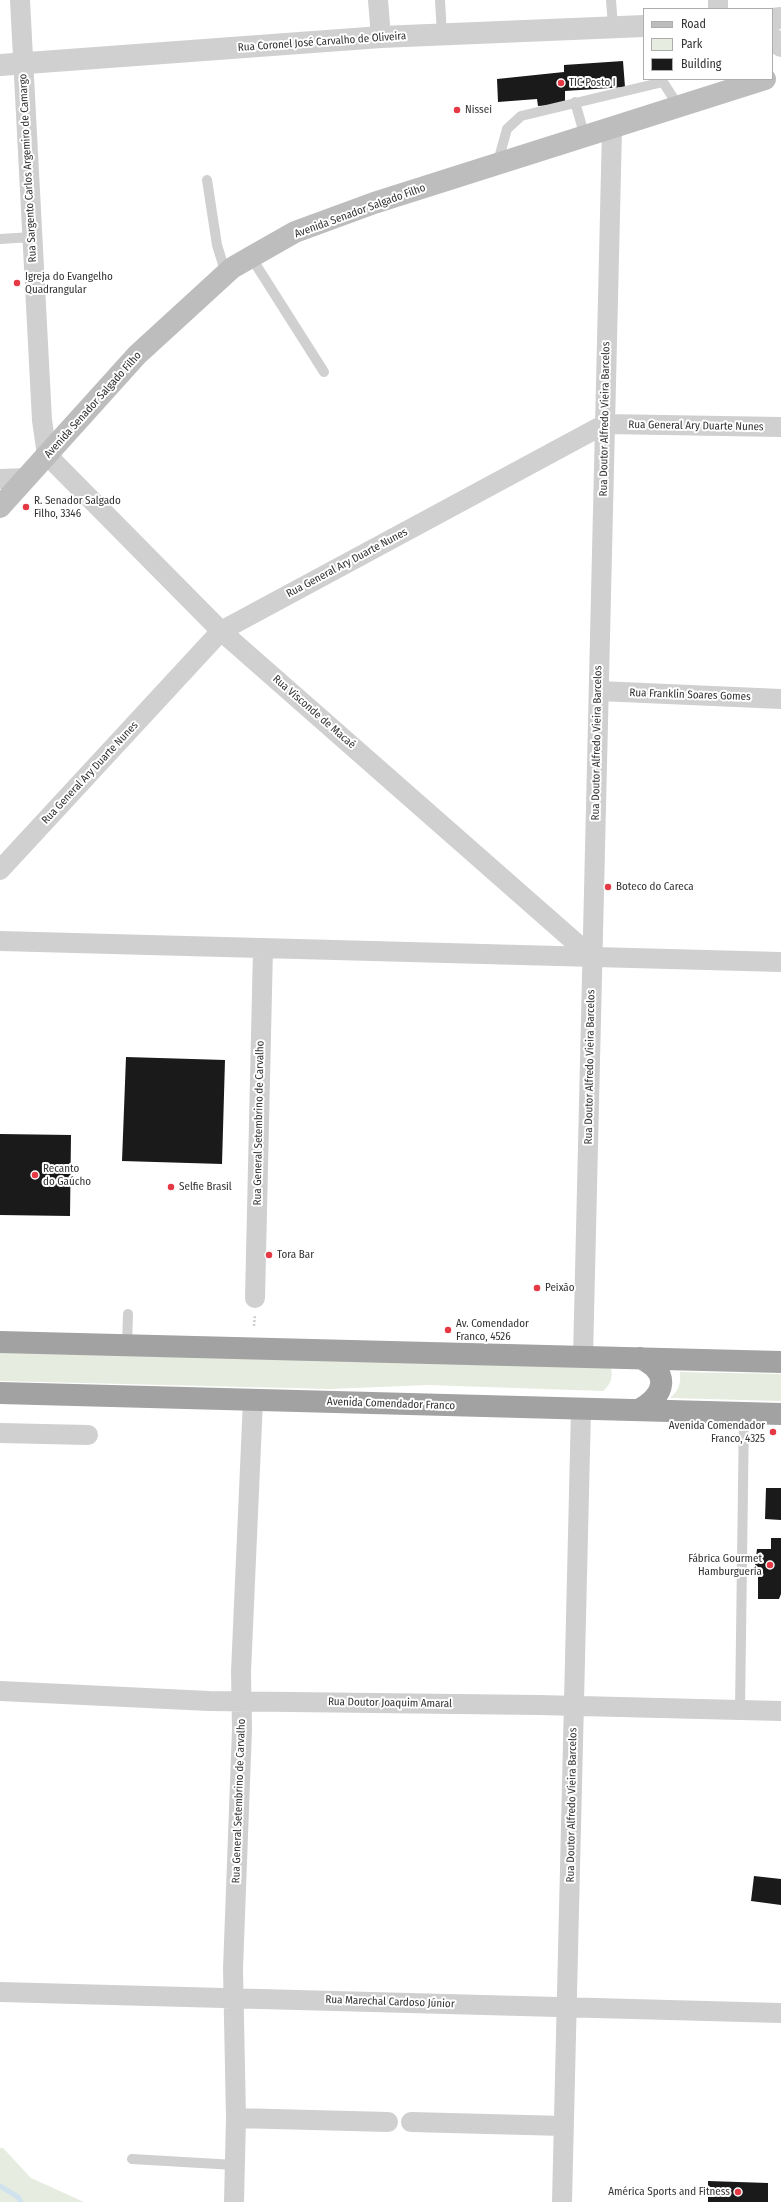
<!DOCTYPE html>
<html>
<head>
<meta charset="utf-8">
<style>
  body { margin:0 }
  #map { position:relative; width:781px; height:2202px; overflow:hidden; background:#fff; font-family:"Fira Sans Condensed",sans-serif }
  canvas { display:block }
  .legend { position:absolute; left:643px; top:8px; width:130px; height:72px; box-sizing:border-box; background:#fff; border:1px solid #adadad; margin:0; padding:5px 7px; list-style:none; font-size:12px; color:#333 }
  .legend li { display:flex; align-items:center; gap:8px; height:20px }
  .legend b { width:20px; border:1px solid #adadad }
</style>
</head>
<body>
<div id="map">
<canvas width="781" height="2202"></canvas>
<ul class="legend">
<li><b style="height:5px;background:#bdbdbd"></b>Road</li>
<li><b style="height:11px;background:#e6ecdf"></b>Park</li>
<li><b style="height:11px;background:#1a1a1a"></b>Building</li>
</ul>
</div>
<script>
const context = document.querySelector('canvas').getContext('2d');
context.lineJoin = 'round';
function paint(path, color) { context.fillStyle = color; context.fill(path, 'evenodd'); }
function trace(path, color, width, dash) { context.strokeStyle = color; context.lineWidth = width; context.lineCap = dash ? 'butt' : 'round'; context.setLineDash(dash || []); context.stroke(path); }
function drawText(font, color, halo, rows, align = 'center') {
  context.font = font + ' "Fira Sans Condensed",sans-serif'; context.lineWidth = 4; context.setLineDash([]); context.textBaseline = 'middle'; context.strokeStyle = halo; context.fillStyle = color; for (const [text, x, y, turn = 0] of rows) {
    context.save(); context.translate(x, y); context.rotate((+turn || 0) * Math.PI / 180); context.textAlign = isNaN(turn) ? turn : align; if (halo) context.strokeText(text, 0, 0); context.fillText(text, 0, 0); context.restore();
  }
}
paint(new Path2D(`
  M0,1352L611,1368C613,1378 611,1384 603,1391L429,1385L330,1389L0,1381Z
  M680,1372L781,1374V1401L670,1398C679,1390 681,1384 680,1372Z
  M0,2148H3L31,2178L84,2202H0Z`), '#e6ecdf');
trace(new Path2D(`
  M0,2186L18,2197L21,2202`), '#cfe2ee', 5);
paint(new Path2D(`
  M623,61L625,87L565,91V104L538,106L537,99L498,102L497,79L564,72V65Z
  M126,1057L225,1060L222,1164L122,1161Z
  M0,1134L71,1135L70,1216L0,1215Z
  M766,1488H781V1520L765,1519Z
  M771,1538H781V1594L779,1599H758V1575L755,1566L757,1549H771Z
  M754,1876L781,1879V1905L751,1901Z
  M708,2181L768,2183V2202H708Z`), '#1a1a1a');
trace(new Path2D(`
  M254,1326L255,1315`), '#cdcdcd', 2.5, [2, 2]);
trace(new Path2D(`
  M440,0L442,35
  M611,0L613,27
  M575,102L585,137
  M497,165L507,129L521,116L663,82L679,107
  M207,180L217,245L226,274
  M0,239L32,237
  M251,257L324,372
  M127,1345L128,1314
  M740,1710L744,1413
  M132,2159L235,2165`), '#d0d0d0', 10);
trace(new Path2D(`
  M20,0L42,420L47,455L221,631L592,957
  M378,0L381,37
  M718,0V9
  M0,479L27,478
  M599,691L781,699
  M0,870L221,631L605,424L781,427
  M0,941L781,962
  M255,1298L263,948
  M583,1357L612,129
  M0,1433L88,1435
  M0,1691L209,1701L539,1705L781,1711
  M0,1992L781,2013
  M236,2118L388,2122
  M411,2122L564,2126
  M234,2202L236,2118L233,1969L242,1729L241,1672L253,1400
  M562,2202L581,1409`), '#d0d0d0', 20);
trace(new Path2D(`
  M772,19L781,18
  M772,38L781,46
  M0,65L381,37L644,26`), '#d0d0d0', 22);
trace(new Path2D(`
  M0,507L137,355L232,268L251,257L295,232L374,203L765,79`), '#bdbdbd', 22);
trace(new Path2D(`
  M0,1342L781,1362
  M0,1393L781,1414
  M638,1410C666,1396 671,1372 640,1358`), '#a2a2a2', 22);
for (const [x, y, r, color] of [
  [561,83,4,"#e63946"],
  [457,110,4,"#e63946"],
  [17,283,4,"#e63946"],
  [26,507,4,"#e63946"],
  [608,887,4,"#e63946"],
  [35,1175,4,"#e63946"],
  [171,1187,4,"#e63946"],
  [269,1255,4,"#e63946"],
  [537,1288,4,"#e63946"],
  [448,1330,4,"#e63946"],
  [773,1432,4,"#e63946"],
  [770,1565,4,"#e63946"],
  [738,2192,4,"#e63946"]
]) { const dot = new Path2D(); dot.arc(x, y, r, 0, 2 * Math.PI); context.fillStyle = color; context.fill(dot); trace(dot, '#fff', 1.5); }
drawText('11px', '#333', '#fff', [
  ["Rua Coronel José Carvalho de Oliveira",322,42,-4],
  ["Rua Sargento Carlos Argemiro de Camargo",28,168,-93],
  ["Avenida Senador Salgado Filho",360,211,-20],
  ["Avenida Senador Salgado Filho",93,405,-48],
  ["Rua Doutor Alfredo Vieira Barcelos",605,419,-89],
  ["Rua General Ary Duarte Nunes",696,426,1],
  ["Rua General Ary Duarte Nunes",347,563,-28],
  ["Rua Franklin Soares Gomes",690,695,2],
  ["Rua Visconde de Macaé",314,712,41],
  ["Rua Doutor Alfredo Vieira Barcelos",597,743,-89],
  ["Rua General Ary Duarte Nunes",90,773,-47],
  ["Rua Doutor Alfredo Vieira Barcelos",590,1067,-89],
  ["Rua General Setembrino de Carvalho",259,1123,-89],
  ["Avenida Comendador Franco",391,1404,2],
  ["Rua Doutor Joaquim Amaral",390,1703,1],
  ["Rua General Setembrino de Carvalho",239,1801,-88],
  ["Rua Doutor Alfredo Vieira Barcelos",572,1805,-89],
  ["Rua Marechal Cardoso Júnior",390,2002,2]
]);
drawText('11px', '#333', '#fff', [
  ["TIC Posto I",569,83],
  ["Nissei",465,110],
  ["Igreja do Evangelho",25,277],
  ["Quadrangular",25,290],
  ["R. Senador Salgado",34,501],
  ["Filho, 3346",34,514],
  ["Boteco do Careca",616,887],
  ["Recanto",43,1169],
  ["do Gaúcho",43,1182],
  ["Selfie Brasil",179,1187],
  ["Tora Bar",277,1255],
  ["Peixão",545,1288],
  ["Av. Comendador",456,1324],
  ["Franco, 4526",456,1337],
  ["Avenida Comendador",765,1426,"right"],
  ["Franco, 4325",765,1439,"right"],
  ["Fábrica Gourmet",762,1559,"right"],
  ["Hamburgueria",762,1572,"right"],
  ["América Sports and Fitness",730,2192,"right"]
], 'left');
</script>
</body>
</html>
